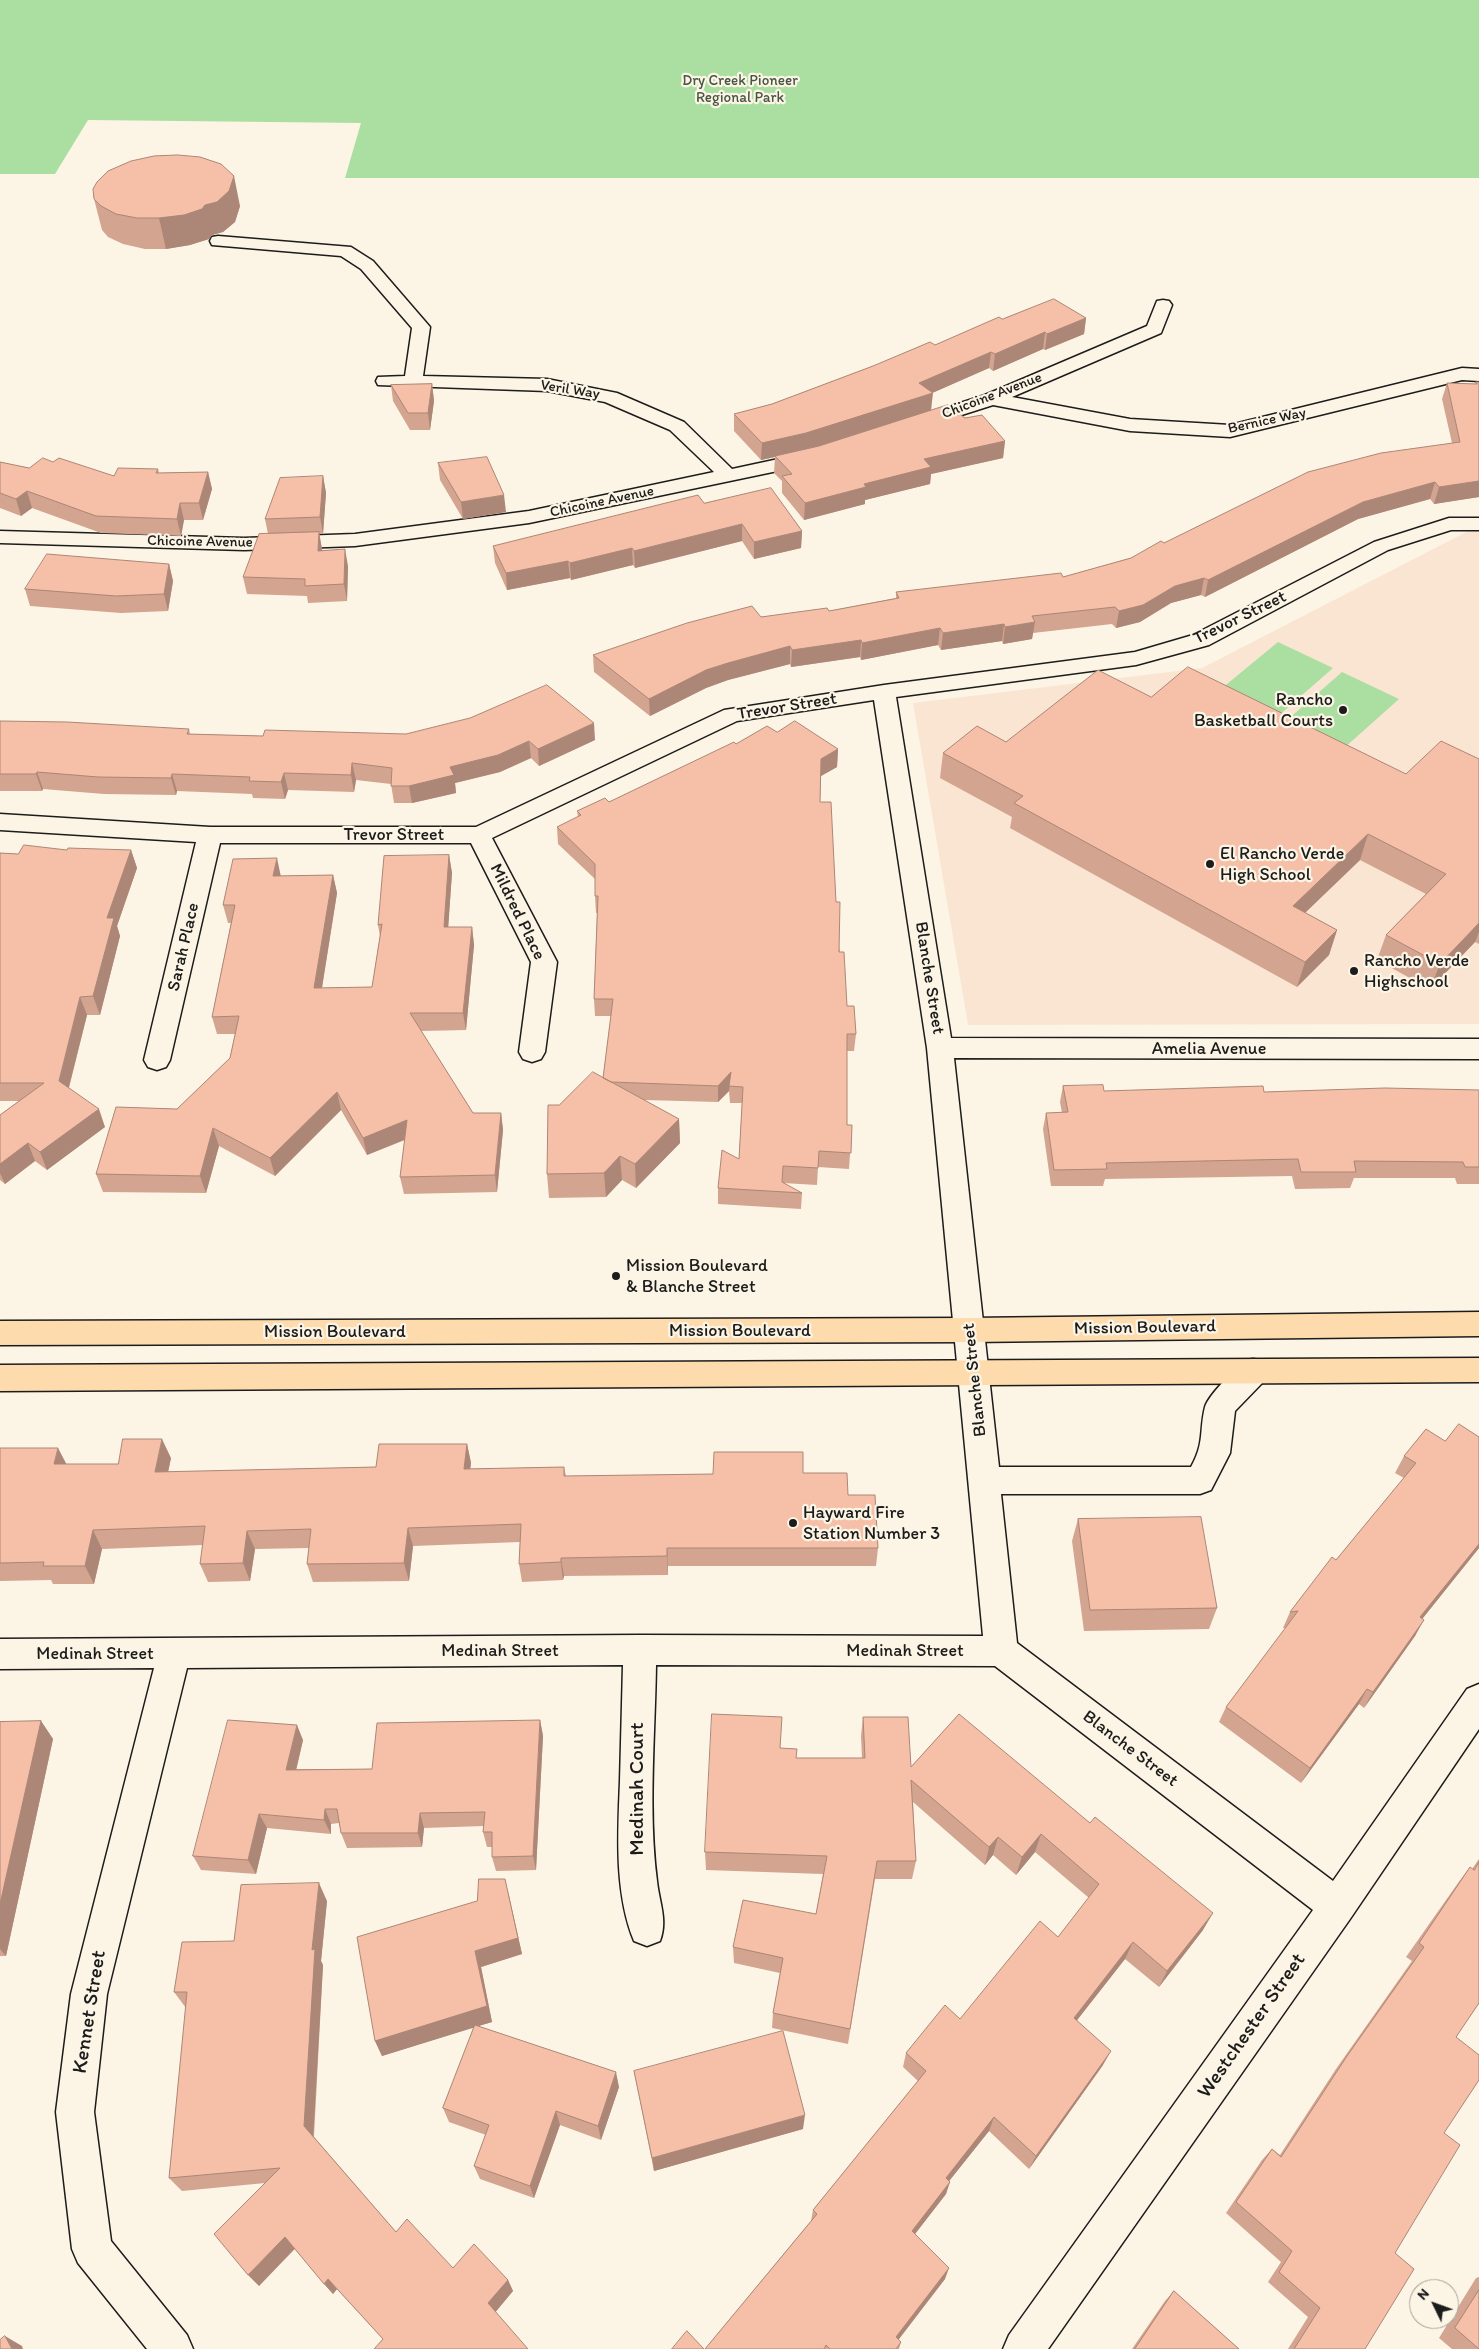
<!DOCTYPE html>
<html>
<head>
<meta charset="utf-8">
<style>
  body { margin:0 }
  #map { position:relative; width:1479px; height:2349px; overflow:hidden; background:#fcf5e5; font-family:Itim,sans-serif }
  canvas { display:block }
  .north { position:absolute; left:1409px; top:2279px; width:50px; height:50px; box-sizing:border-box; background:#fcf5e5; border:1px solid #a29e95; border-radius:50%; rotate:312deg; font-size:14px; font-weight:700; line-height:20px; text-align:center; color:#1c1c1c }
  .north::after { content:''; display:block; margin:auto; width:18px; height:22px; background:#1c1c1c; clip-path:polygon(50% 0,100% 100%,50% 72%,0 100%) }
</style>
</head>
<body>
<div id="map">
<canvas width="1479" height="2349"></canvas>
<div class="north">N</div>
</div>
<script>
const context = document.querySelector('canvas').getContext('2d');
context.lineJoin = 'round';
function paint(path, color) { context.fillStyle = color; context.fill(path, 'evenodd'); }
function trace(path, color, width, dash) { context.strokeStyle = color; context.lineWidth = width; context.lineCap = dash ? 'butt' : 'round'; context.setLineDash(dash || []); context.stroke(path); }
function drawText(font, color, halo, rows, align = 'center') {
  context.font = font + ' Itim,sans-serif'; context.lineWidth = 4.5; context.setLineDash([]); context.textBaseline = 'middle'; context.strokeStyle = halo; context.fillStyle = color; for (const [text, x, y, turn = 0] of rows) {
    context.save(); context.translate(x, y); context.rotate((+turn || 0) * Math.PI / 180); context.textAlign = isNaN(turn) ? turn : align; if (halo) context.strokeText(text, 0, 0); context.fillText(text, 0, 0); context.restore();
  }
}
paint(new Path2D(`
  M1472,529L1479,530V1024L968,1025L913,703L1202,668Z`), '#fae5d3');
paint(new Path2D(`
  M0,0H1479V178H345L361,123L88,120L55,174H0Z
  M1278,642L1333,668L1277,717L1221,689Z
  M1342,672L1399,699L1343,749L1286,721Z`), '#aadfa1');
const minor = new Path2D(`
  M218,236L351,247L373,261L430,327L423,376L547,379L617,393L684,422L732,469L811,452L818,454L821,458L818,462L811,464L529,523L355,546L244,550L0,543V531L244,538L355,534L529,511L714,472L670,430L605,402L547,391L378,385L376,381L378,377L405,376L412,328L361,269L341,256L212,245L210,241L212,237Z
  M1163,300L1169,301L1172,305L1161,333L1012,397L1130,419L1230,425L1462,368L1479,369V381L1462,380L1230,437L1130,431L993,405L921,428L914,426L911,422L914,418L985,395L1147,326L1157,301Z
  M1449,518H1479V530H1451L1388,550L1209,645L1136,665L896,697L951,1038L1479,1039V1059L954,1058L999,1467H1191C1205,1442 1199,1431 1205,1407C1208,1396 1242,1359 1253,1359C1257,1359 1261,1361 1265,1362L1269,1371L1265,1380L1235,1411L1230,1453L1211,1490L1200,1494H1001L1017,1643L1333,1881L1467,1689L1479,1684V1729L1350,1919L1048,2349H1003L1009,2335L1313,1910L995,1666L656,1665C655,1736 648,1810 657,1881C659,1902 668,1920 660,1941L647,1946L634,1941C614,1892 618,1832 620,1781C621,1742 622,1704 623,1665L187,1668L107,1994L94,2112L111,2241L187,2335L193,2349H147L78,2263L72,2249L56,2112L71,1994L154,1668L0,1669V1639L640,1635L983,1636L927,1048L874,700L737,721L492,838L557,962L545,1052L541,1059L532,1062L523,1059L519,1052L531,962L471,843H220L170,1060L166,1067L157,1070L148,1067L144,1060L196,842L0,830V814L210,827H476L724,710L884,685L1135,652L1193,635L1374,542Z`);
const major = new Path2D(`
  M1479,1312V1336L970,1342L0,1345V1321L970,1318Z
  M1479,1358V1382L0,1391V1365Z`);
trace(minor, '#1c1c1c', 3);
trace(major, '#1c1c1c', 3);
paint(minor, '#fcf5e5');
paint(major, '#fedbac');
paint(new Path2D(`
  M94,199L240,206L235,222L223,232L212,235L209,239L190,245L166,249H145L123,244L108,237L102,230Z
  M1086,318L1084,334L1045,350L1043,349L993,371L989,368L932,393L931,410L965,418L1005,441L1003,458L931,474L930,484L865,500V504L804,520L782,493V481L774,473L775,457L761,460L734,431V414L772,404L873,366L935,345L1002,319Z
  M1476,382H1479V497L1434,504L1430,499L1358,519L1205,597L1201,595L1171,603L1140,622L1116,628L1112,624L1033,633L1032,639L1003,644L1002,641L941,650L938,645L861,660L860,657L791,667L790,664L728,680L706,688L650,716L594,672L593,655L761,617L829,611L896,598V592L1063,577L1131,558L1164,543L1452,443L1442,399L1447,383L1475,384Z
  M432,384L434,401L430,430H410L393,401L391,385Z
  M0,462L29,468L53,462L114,476L158,469L159,473L208,472L212,489L203,520H184L181,536L101,533L32,508L21,516L0,508Z
  M438,463L506,512L463,519L440,480Z
  M323,476L326,493L323,534H319L322,550L348,566L347,601L308,603L307,596L247,594L243,577L268,534L265,519Z
  M704,503L802,531L801,548L754,559L742,541L635,568L633,565L571,580L570,578L507,590L495,563L493,546Z
  M169,564L173,581L168,611L121,613L30,606L25,589Z
  M1151,697L1406,774L1479,759V944L1475,942L1430,989L1377,960L1386,935L1426,894L1360,860L1305,913L1337,930L1329,955L1297,987L1010,828L1012,817L940,778L943,753L1006,742Z
  M0,721L189,729L190,734L263,736L595,740L539,766L531,758L500,772L455,783L456,793L412,803H394L391,784L356,780L354,792L288,790L285,799L253,798L252,794L177,791L176,795L104,794L43,789L42,791H0Z
  M777,732L838,749L837,767L821,776L820,802L847,1006L856,1034L854,1051H847V1125H852L849,1169L818,1167L817,1185L783,1183L802,1193L801,1209L718,1204V1188L739,1159L742,1103H730L729,1091L718,1102L644,1100L679,1119L680,1143L636,1188L622,1180L606,1197L549,1198L547,1174L559,1105L603,1078L611,1016H595L594,999L597,913H596L595,896V879L558,844L557,827L578,817L577,811L609,802L736,744Z
  M67,850H131L137,868L117,926L120,936L100,1015H87L69,1088L105,1127L47,1170L35,1161L5,1184L0,1180V1115L19,1101H0V853L18,854Z
  M449,855L452,873L448,927H472L474,945L466,1030L421,1031L473,1113H501L503,1130L497,1192L404,1194L400,1177L405,1140L367,1155L341,1110L275,1176L219,1146L206,1193L103,1192L96,1174L177,1109L230,1058L235,1034H217L212,1017L231,923H228L223,905L281,876L333,875L337,893L322,988L372,987L380,936L378,925Z
  M1063,1086L1104,1091L1264,1092L1479,1090V1184H1457L1455,1178H1354L1350,1188L1295,1189L1292,1176L1105,1179L1103,1186H1051L1043,1129L1046,1113H1062L1060,1102Z
  M1426,1429L1479,1548L1422,1619L1415,1636L1364,1708L1359,1704L1301,1783L1219,1722L1226,1707L1286,1628H1283L1290,1612L1336,1560L1404,1478L1395,1473L1404,1456Z
  M467,1444L471,1463L470,1469L564,1467L566,1476L803,1473L848,1495L878,1548L876,1566H668V1575L564,1576L563,1580L522,1582L519,1564L520,1542L413,1546L409,1581L313,1582L307,1564L309,1548L255,1549L250,1581L208,1582L200,1564L203,1545L102,1549L94,1584H53L51,1580L0,1581V1448L66,1464H118L171,1458L168,1472L376,1467Z
  M1078,1519L1217,1608L1209,1629L1084,1631L1072,1541Z
  M959,1714L1203,1930L1159,1987L1125,1959L1077,2020L1103,2065L1029,2169L989,2131L949,2181L946,2194L915,2234L945,2279L898,2339L901,2342L899,2349H705L811,2221L813,2210L918,2081L903,2067L906,2053L960,2019L1058,1937L1089,1898L1035,1852L1016,1875L993,1855L985,1865L913,1802L916,1861L912,1879H875L848,2044L772,2028L773,2013L780,1973L734,1963L733,1947L816,1914L823,1874L706,1870L705,1852L780,1748L796,1758H862L861,1736L863,1717L911,1767Z
  M540,1720L543,1736L536,1870L496,1871L492,1857V1847H487L483,1832L484,1826L424,1828L422,1847L347,1848L341,1833L339,1823L331,1824V1834L267,1828L256,1874L201,1870L193,1856L303,1740L296,1769H372Z
  M41,1721L53,1739L6,1956H0V1722Z
  M1479,1859V2003L1456,2037L1444,2133L1395,2253L1365,2349H1288L1308,2317L1268,2282L1281,2262L1226,2213L1262,2160L1272,2149L1280,2155L1336,2069L1412,1961L1406,1957L1458,1883L1470,1867L1472,1869Z
  M509,1896L522,1954L481,1967L492,2022L477,2026L619,2087L601,2140L560,2125L534,2198L480,2179L474,2166L486,2135L449,2122L443,2108L474,2027L382,2056L375,2041Z
  M327,1901L321,1961L323,1965L314,2137L396,2232L453,2268L508,2280L513,2291L495,2312L383,2339L337,2289L333,2294L295,2249L259,2286L265,2183L182,2191L169,2178L186,2008L174,1992L234,1941Z
  M634,2071L803,2129L654,2171Z
  M1479,2277V2349H1452L1439,2338L1476,2278Z
  M1174,2291L1239,2349H1132L1165,2301Z`), '#d3a490');
paint(new Path2D(`
  M234,176L240,206L235,222L223,232L212,235L209,239L190,245L166,249L159,218Z
  M1086,318L1084,334L1045,350L1047,334Z
  M1045,332L1043,349L993,371L995,354Z
  M991,352L989,368L930,394L933,393L931,410L806,450L761,460L762,443L919,383Z
  M432,384L434,401L430,430L428,413Z
  M1005,441L1003,458L931,474L930,484L865,500V504L804,520L805,503L864,484L924,459Z
  M208,472L212,489L203,520L199,503Z
  M323,476L326,493L323,534L320,517Z
  M1479,481V497L1434,504L1439,487Z
  M1435,482L1430,499L1358,519L1205,597L1208,580L1363,502Z
  M27,491L32,508L21,516L16,499Z
  M504,495L506,512L463,519L461,502Z
  M180,503L184,520L181,536L177,519Z
  M742,524V541L635,568L634,551Z
  M802,531L801,548L754,559V542Z
  M319,532L322,549L321,568L318,551Z
  M632,548L633,565L571,580L570,563Z
  M345,549L348,566L347,601L344,584Z
  M568,561L570,578L507,590L506,573Z
  M169,564L173,581L168,611L164,594Z
  M1204,578L1201,595L1171,603L1140,622L1116,628L1119,611L1175,586Z
  M1035,622L1032,639L1003,644L1005,627Z
  M1004,624L1002,641L941,650L943,633Z
  M940,628L938,645L861,660L862,643Z
  M861,640L860,657L791,667L792,650Z
  M790,646V664L728,680L706,688L650,716L649,699L706,670L728,663Z
  M594,723L595,740L539,766L538,749Z
  M529,741L531,758L500,772L455,783L456,793L412,803L409,786L450,767Z
  M838,749L837,767L821,776V759Z
  M352,763L356,780L354,792L351,775Z
  M37,772L43,789L42,791L36,774Z
  M284,773L288,790L285,799L281,782Z
  M172,774L177,791L176,795L171,778Z
  M1368,834L1360,860L1286,931L1293,906Z
  M131,850L137,868L117,926L120,936L100,1015L93,996L107,918Z
  M449,855L452,873L447,945L444,927Z
  M277,858L281,877L273,876Z
  M333,875L337,893L319,1006L314,988Z
  M1479,923V932L1475,942L1430,989L1440,964Z
  M472,927L474,945L466,1030L463,1013Z
  M1337,930L1329,955L1297,987L1305,962Z
  M80,997L87,1015L66,1098L59,1081Z
  M731,1072L729,1091L718,1102V1086Z
  M337,1092L341,1110L275,1176L270,1158Z
  M99,1109L105,1127L47,1170L40,1152Z
  M501,1113L503,1130L497,1192L495,1175Z
  M679,1119L680,1143L636,1188L635,1164Z
  M407,1120L411,1137L367,1155L363,1138Z
  M213,1128L219,1146L206,1193L200,1176Z
  M28,1143L35,1161L5,1184L0,1173V1164Z
  M620,1156L622,1180L606,1197L604,1173Z
  M162,1439L171,1458L164,1491L155,1472Z
  M467,1444L471,1463L468,1488L464,1469Z
  M58,1448L68,1467L54,1464Z
  M408,1528L413,1546L409,1581L404,1563Z
  M93,1530L102,1549L94,1584L85,1566Z
  M247,1531L255,1549L250,1581L243,1563Z
  M1479,1544V1548L1411,1633L1420,1617Z
  M667,1548L668,1566V1575L667,1556Z
  M561,1558L564,1576L563,1580L561,1562Z
  M1424,1620L1415,1636L1364,1708L1373,1692Z
  M1367,1689L1359,1704L1301,1783L1310,1768Z
  M540,1720L543,1736L536,1870L533,1856Z
  M41,1721L53,1739L6,1956L0,1949V1904Z
  M297,1725L303,1740L293,1784L286,1770Z
  M325,1809L331,1824V1834L324,1820Z
  M420,1813L424,1828L422,1847L418,1833Z
  M259,1814L267,1828L256,1874L248,1860Z
  M1041,1834L1035,1852L1016,1875L1022,1857Z
  M998,1837L993,1855L985,1865L989,1847Z
  M505,1879L522,1954L481,1967L492,2022L382,2056L375,2041L475,1951Z
  M319,1883L327,1901L321,1961L323,1965L313,2140L304,2126L312,1950Z
  M1213,1913L1203,1930L1159,1987L1167,1971Z
  M1133,1942L1125,1959L1067,2033L1074,2018Z
  M1111,2051L1103,2065L1029,2169L1036,2156Z
  M616,2072L619,2087L601,2140L598,2126Z
  M556,2111L560,2125L534,2198L530,2186Z
  M805,2115L803,2129L654,2171L652,2158Z
  M994,2117L989,2131L942,2190L946,2178Z
  M950,2182L946,2194L908,2243L912,2231Z
  M285,2237L295,2248L259,2286L248,2275Z
  M949,2268L945,2279L893,2347L896,2337Z
  M328,2279L337,2289L333,2294L324,2284Z
  M508,2280L513,2291L494,2314L488,2303Z
  M5,2336L22,2346L23,2349H12Z`), '#ac8676');
const building = new Path2D(`
  M178,155L200,157L221,164L234,176L229,191L217,202L205,205L202,209L184,215L159,218H137L116,214L101,206L94,199L93,189L97,182L108,171L131,161L154,156Z
  M1054,299L1086,318L1047,334L1045,332L995,354L991,352L919,383L933,393L806,433L762,443L734,414L772,404L873,366L930,342L935,345L999,317L1002,319Z
  M1476,382H1479V481L1439,487L1435,482L1363,502L1208,580L1204,578L1175,586L1143,605L1119,611L1115,607L1032,616L1035,622L1005,627L1004,624L943,633L940,628L862,643L861,640L792,650L790,646L728,663L706,670L649,699L593,655L687,623L752,606L761,617L827,608L829,611L899,598L896,592L1061,573L1063,577L1131,558L1161,541L1164,543L1308,472L1381,453L1460,442L1447,383L1477,384Z
  M432,384L428,413H408L391,385Z
  M948,405L965,418L982,415L1005,441L924,459L931,467L864,484L866,487L805,503L782,476L792,474L775,456L819,446Z
  M487,457L504,495L461,502L438,463Z
  M43,458L53,462L59,458L114,476L118,468L158,469L156,473L208,472L199,503H180L177,519L96,516L27,491L16,499L0,493V462L29,468Z
  M323,476L320,517L265,519L280,478Z
  M771,488L802,531L754,542L742,524L634,551L632,548L570,563L568,561L506,573L493,546L698,495L704,503Z
  M319,532L318,551L345,549L344,584L305,586V579L243,577L259,534Z
  M47,554L169,564L164,594L116,596L25,589Z
  M1188,667L1406,774L1441,741L1479,759V923L1440,964L1386,935L1446,874L1368,834L1293,906L1337,930L1305,962L1014,803L1023,796L943,753L977,726L1006,742L1098,670L1151,697Z
  M547,685L594,723L538,749L529,741L498,755L450,767L454,775L409,786H391L392,768L352,763L351,775L284,773L281,782L249,781L250,777L172,774L171,778L98,777L37,772L36,774H0V721L67,722L189,729L187,734L263,736L265,730L406,734L470,718Z
  M795,721L838,749L821,759L820,802H831L836,902H840L839,952H844L847,1006H854L856,1034H847V1125H852L851,1153L819,1151L818,1168L783,1166L782,1182L802,1193L718,1188L722,1150L739,1159L743,1087L729,1086L731,1072L718,1086L611,1082L603,1078L613,999H594L598,896H595V864L557,827L581,815L577,811L605,798L609,802L734,742L736,744L767,726L777,732Z
  M24,845L67,850L68,848L131,850L107,918H114L93,996L80,997L59,1081L99,1109L40,1152L28,1143L0,1164V1115L44,1083H0V853L18,854Z
  M449,855L444,927H472L463,1013H410L473,1113H501L495,1175L400,1177L407,1120L363,1138L337,1092L270,1158L213,1128L200,1176L96,1174L116,1107L177,1109L230,1058L239,1016L212,1017L235,905H223L233,859L277,858L273,876L333,875L314,988L372,987L382,924L378,925L384,856Z
  M593,1072L679,1119L635,1164L620,1156L604,1173L547,1174L548,1105H559Z
  M1103,1085L1104,1091L1263,1086L1264,1092L1385,1088L1479,1090V1167H1465L1463,1162L1354,1161L1356,1172H1301L1298,1159L1106,1163L1107,1169L1054,1170L1046,1113L1068,1112L1063,1086Z
  M1459,1424L1479,1437V1544L1420,1617L1424,1620L1373,1692L1367,1689L1310,1768L1226,1707L1298,1611L1290,1612L1332,1557L1336,1560L1416,1463L1404,1456L1426,1429L1445,1441Z
  M123,1439H162L155,1472L376,1467L379,1444H467L464,1469L564,1467V1476L713,1474L714,1452H803V1473H847L848,1495H875L878,1548H667V1556L561,1558V1562L519,1564L521,1524L408,1528L404,1563L307,1564L311,1529L247,1531L243,1563L200,1564L205,1526L93,1530L85,1566H43L44,1562L0,1563V1448H58L54,1464H118Z
  M1201,1517L1217,1608L1090,1610L1078,1519Z
  M712,1714L782,1717L780,1748L797,1749L796,1758H865L863,1717H908L911,1767L959,1714L1090,1823L1095,1817L1213,1913L1167,1971L1133,1942L1074,2018L1111,2051L1036,2156L994,2117L946,2178L950,2182L912,2231L949,2268L896,2337L901,2342L896,2349H830L826,2345L824,2349H705L817,2214L813,2210L926,2071L906,2053L945,2005L960,2019L1040,1921L1058,1937L1099,1884L1041,1834L1022,1857L998,1837L989,1847L911,1780L916,1861H877L850,2029L773,2013L783,1958L733,1947L743,1900L816,1914L827,1856L705,1852Z
  M228,1720L297,1725L286,1770L372,1769L377,1723L540,1720L533,1856L492,1857V1832H483L485,1812L420,1813L418,1833H341L337,1809H325L324,1820L259,1814L248,1860L193,1856Z
  M41,1721L0,1904V1722Z
  M1479,1862V2003L1456,2037L1479,2055V2080L1444,2133L1460,2145L1395,2253L1414,2269L1365,2349H1294L1320,2308L1279,2272L1292,2251L1236,2202L1272,2149L1281,2157L1347,2056L1424,1947L1419,1943L1470,1867L1474,1870Z
  M479,1879H505L518,1938L475,1951L487,2006L375,2041L357,1937L477,1901Z
  M319,1883L312,1950L315,1949L304,2126L396,2232L407,2219L453,2268L474,2244L508,2280L488,2303L528,2349H374L383,2339L328,2279L324,2284L285,2237L248,2275L214,2234L280,2168L169,2178L187,1992H174L182,1942L234,1941L241,1885Z
  M475,2025L616,2072L598,2126L556,2111L530,2186L474,2166L489,2125L443,2108Z
  M783,2031L805,2115L652,2158L634,2071Z
  M1479,2290V2349L1455,2328Z
  M1174,2291L1239,2349H1135Z
  M687,2331L704,2349H672Z
  M5,2336L12,2349H0V2340Z`);
paint(building, '#f5bfa8');
trace(building, '#ac8676', 1);
for (const [x, y, r, color] of [
  [1343,710,5,"#1c1c1c"],
  [1210,864,5,"#1c1c1c"],
  [1354,971,5,"#1c1c1c"],
  [616,1276,5,"#1c1c1c"],
  [793,1523,5,"#1c1c1c"]
]) { const dot = new Path2D(); dot.arc(x, y, r, 0, 2 * Math.PI); context.fillStyle = color; context.fill(dot); trace(dot, '#fcf5e5', 2); }
drawText('15px', '#475644', '#fcf5e5', [
  ["Dry Creek Pioneer",740,81],
  ["Regional Park",740,98]
]);
drawText('15px', '#1c1c1c', '#fcf5e5', [
  ["Veril Way",570,390,9],
  ["Chicoine Avenue",992,396,-21],
  ["Bernice Way",1267,421,-12],
  ["Chicoine Avenue",602,502,-12],
  ["Chicoine Avenue",200,542,1]
]);
drawText('18px', '#1c1c1c', '#fcf5e5', [
  ["Trevor Street",1240,618,-26],
  ["Trevor Street",787,707,-9],
  ["Trevor Street",394,835],
  ["Mildred Place",517,912,64],
  ["Sarah Place",184,947,-77],
  ["Blanche Street",929,978,81],
  ["Amelia Avenue",1209,1049],
  ["Mission Boulevard",1145,1328,-1],
  ["Mission Boulevard",740,1331],
  ["Mission Boulevard",335,1332],
  ["Blanche Street",975,1380,-96],
  ["Medinah Street",500,1651],
  ["Medinah Street",905,1651],
  ["Medinah Street",95,1654],
  ["Blanche Street",1130,1749,37]
]);
drawText('18px', '#1c1c1c', '#fcf5e5', [
  ["Rancho",1333,700,"right"],
  ["Basketball Courts",1333,721,"right"],
  ["El Rancho Verde",1220,854],
  ["High School",1220,875],
  ["Rancho Verde",1364,961],
  ["Highschool",1364,982],
  ["Mission Boulevard",626,1266],
  ["& Blanche Street",626,1287],
  ["Hayward Fire",803,1513],
  ["Station Number 3",803,1534]
], 'left');
drawText('21px', '#1c1c1c', '#fcf5e5', [
  ["Medinah Court",638,1789,-90],
  ["Kennet Street",90,2012,-81],
  ["Westchester Street",1252,2026,-55]
]);
</script>
</body>
</html>
